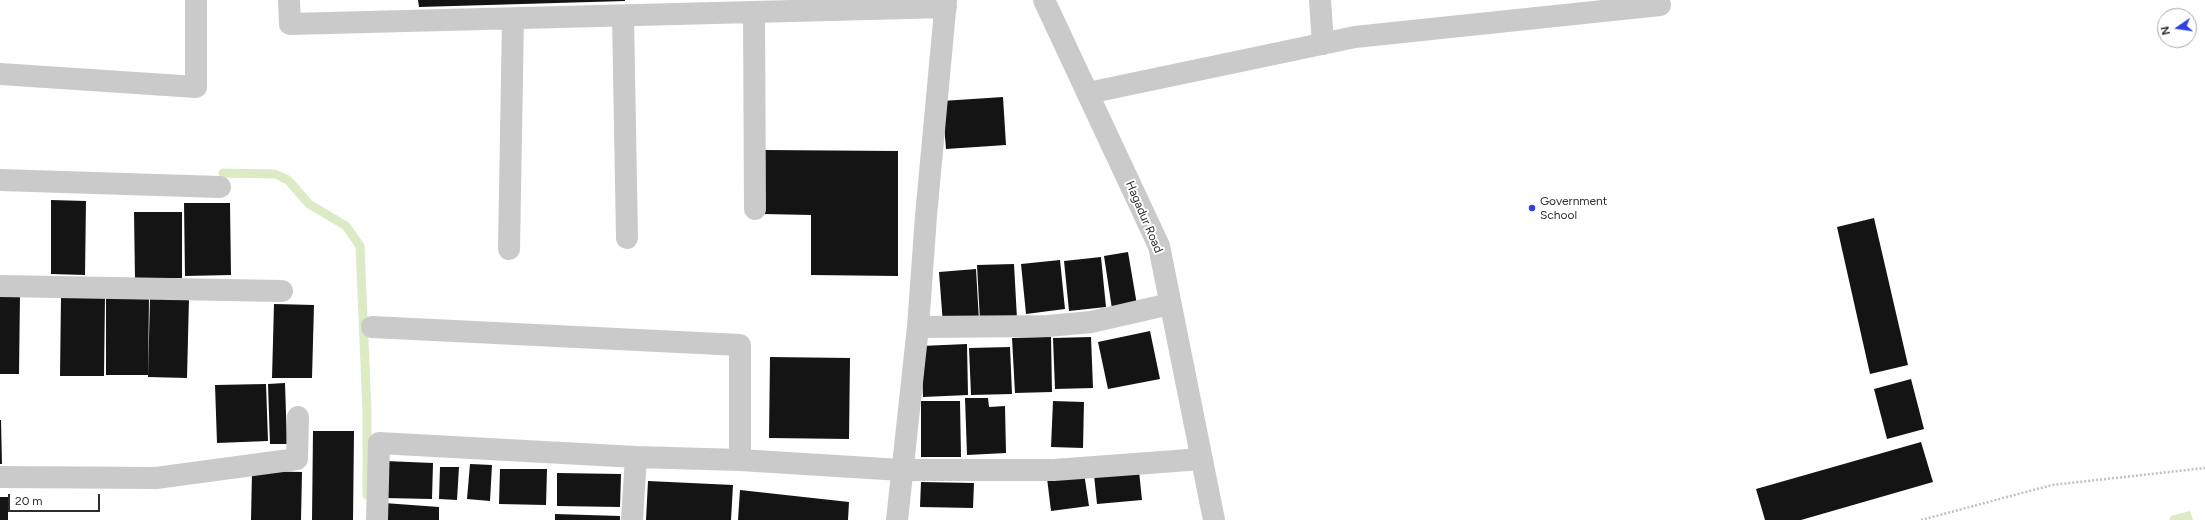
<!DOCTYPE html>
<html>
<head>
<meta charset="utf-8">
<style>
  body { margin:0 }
  #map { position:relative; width:2205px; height:520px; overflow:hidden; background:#fff; font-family:Figtree,sans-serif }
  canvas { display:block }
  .north { position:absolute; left:2157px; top:8px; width:40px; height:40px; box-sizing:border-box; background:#fff; border:1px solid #ababab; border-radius:50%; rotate:257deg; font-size:11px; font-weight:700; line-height:16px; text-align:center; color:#2d2d2d }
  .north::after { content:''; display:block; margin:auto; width:14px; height:18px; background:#3040e3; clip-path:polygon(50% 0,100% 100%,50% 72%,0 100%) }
  .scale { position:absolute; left:8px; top:494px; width:92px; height:18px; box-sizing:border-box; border:2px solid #2d2d2d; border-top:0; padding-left:5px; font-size:12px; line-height:14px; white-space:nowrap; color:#2d2d2d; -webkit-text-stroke:3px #fff; paint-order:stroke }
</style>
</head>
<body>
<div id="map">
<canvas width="2205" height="520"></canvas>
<div class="north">N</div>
<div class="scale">20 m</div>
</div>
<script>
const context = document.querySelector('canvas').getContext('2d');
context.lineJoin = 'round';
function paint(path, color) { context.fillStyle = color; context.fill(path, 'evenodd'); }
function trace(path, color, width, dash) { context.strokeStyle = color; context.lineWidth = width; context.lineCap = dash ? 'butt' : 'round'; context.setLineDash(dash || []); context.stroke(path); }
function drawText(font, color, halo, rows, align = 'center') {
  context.font = font + ' Figtree,sans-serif'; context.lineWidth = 4; context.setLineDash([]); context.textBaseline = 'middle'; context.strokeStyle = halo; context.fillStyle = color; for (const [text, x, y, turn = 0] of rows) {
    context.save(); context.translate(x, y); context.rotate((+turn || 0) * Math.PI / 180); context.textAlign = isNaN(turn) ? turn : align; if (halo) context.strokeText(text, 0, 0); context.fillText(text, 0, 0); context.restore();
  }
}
paint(new Path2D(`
  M2190,511L2193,520H2169L2171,516Z`), '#ddeac6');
trace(new Path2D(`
  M223,173L275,174L288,180L309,204L346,226L360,246L367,412V495`), '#ddeac6', 9);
paint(new Path2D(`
  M418,0H625V1L419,7Z
  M1003,97L1006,145L946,149L942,101Z
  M763,150L898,151V276L811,275V215L763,214Z
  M51,200L86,201L85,275L51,274Z
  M184,203H230L231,275L185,276Z
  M134,212H182V278L135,279Z
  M1874,218L1908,365L1870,374L1837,227Z
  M1128,252L1137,305L1112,309L1104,256Z
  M1101,257L1106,307L1069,311L1064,261Z
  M1060,260L1065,309L1026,314L1021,264Z
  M1014,264L1017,319L980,321L977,265Z
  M976,269L979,321L943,324L939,272Z
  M0,294H20L19,374H0Z
  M61,297H105L104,376H60Z
  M106,297L149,298L148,375H106Z
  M150,297L189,298L187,378L148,377Z
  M274,304L314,305L312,378H272Z
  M1150,331L1160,379L1108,389L1098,342Z
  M1051,337L1052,392L1015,393L1012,338Z
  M1091,337L1093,388L1055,389L1053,338Z
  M967,344L968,395L923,397L921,346Z
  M1010,347L1012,394L971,395L969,348Z
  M770,357L850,358L849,439L769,438Z
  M1911,379L1924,429L1887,439L1874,389Z
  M285,383L287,444H270L268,384Z
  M266,384L268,441L217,443L215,385Z
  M965,398H988L989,407L1005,406L1006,453L967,455Z
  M921,401H960L961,457H921Z
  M1053,401L1084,402L1083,448L1051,447Z
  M0,420H1L2,464H0Z
  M313,431H354L353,520H312Z
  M1921,442L1933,482L1801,520H1765L1756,489Z
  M385,461L433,463L432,499L384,498Z
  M470,464L492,465L490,501L467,499Z
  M440,467H459L457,500L439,499Z
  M500,469H547L546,505L499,504Z
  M252,471L302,472L301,520H251Z
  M1139,471L1142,500L1097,504L1094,475Z
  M557,473L621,474L620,507L557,506Z
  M1084,473L1089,506L1051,511L1047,478Z
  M648,481L733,485L731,520H646Z
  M921,482L974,483L973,508L920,507Z
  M740,490L849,502L848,520H738Z
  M0,497H8V520H0Z
  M384,503L439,507V520H385Z
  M555,514L620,516V520H555Z`), '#141414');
trace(new Path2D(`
  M1921,520L2052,485L2205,468`), '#c1c1c1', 2.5, [2, 2]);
trace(new Path2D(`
  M289,0L290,24L946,7
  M1044,0L1159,246L1214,520
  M1320,0L1323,44
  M754,13L755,209
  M623,16L627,238
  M0,74L196,87V0
  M1088,93L1355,37L1660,5
  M0,180L220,187
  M509,249L513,19
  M0,286L282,291
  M372,327L740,345V460
  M918,327L1048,326L1091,322L1170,304
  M0,477L156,478L297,459L298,417
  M377,520L379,443L636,457L740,460L901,470H1054L1202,459
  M632,520L636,457
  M897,520L918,327L926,216L946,0`), '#cacaca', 22);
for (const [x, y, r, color] of [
  [1532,208,4,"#3040e3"]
]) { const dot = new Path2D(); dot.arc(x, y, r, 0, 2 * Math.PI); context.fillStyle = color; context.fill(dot); trace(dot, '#fff', 1.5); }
drawText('12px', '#2d2d2d', '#fff', [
  ["Government",1540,201],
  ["School",1540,215]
], 'left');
drawText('12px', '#2d2d2d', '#fff', [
  ["Hagadur Road",1144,217,67]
]);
</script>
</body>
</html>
